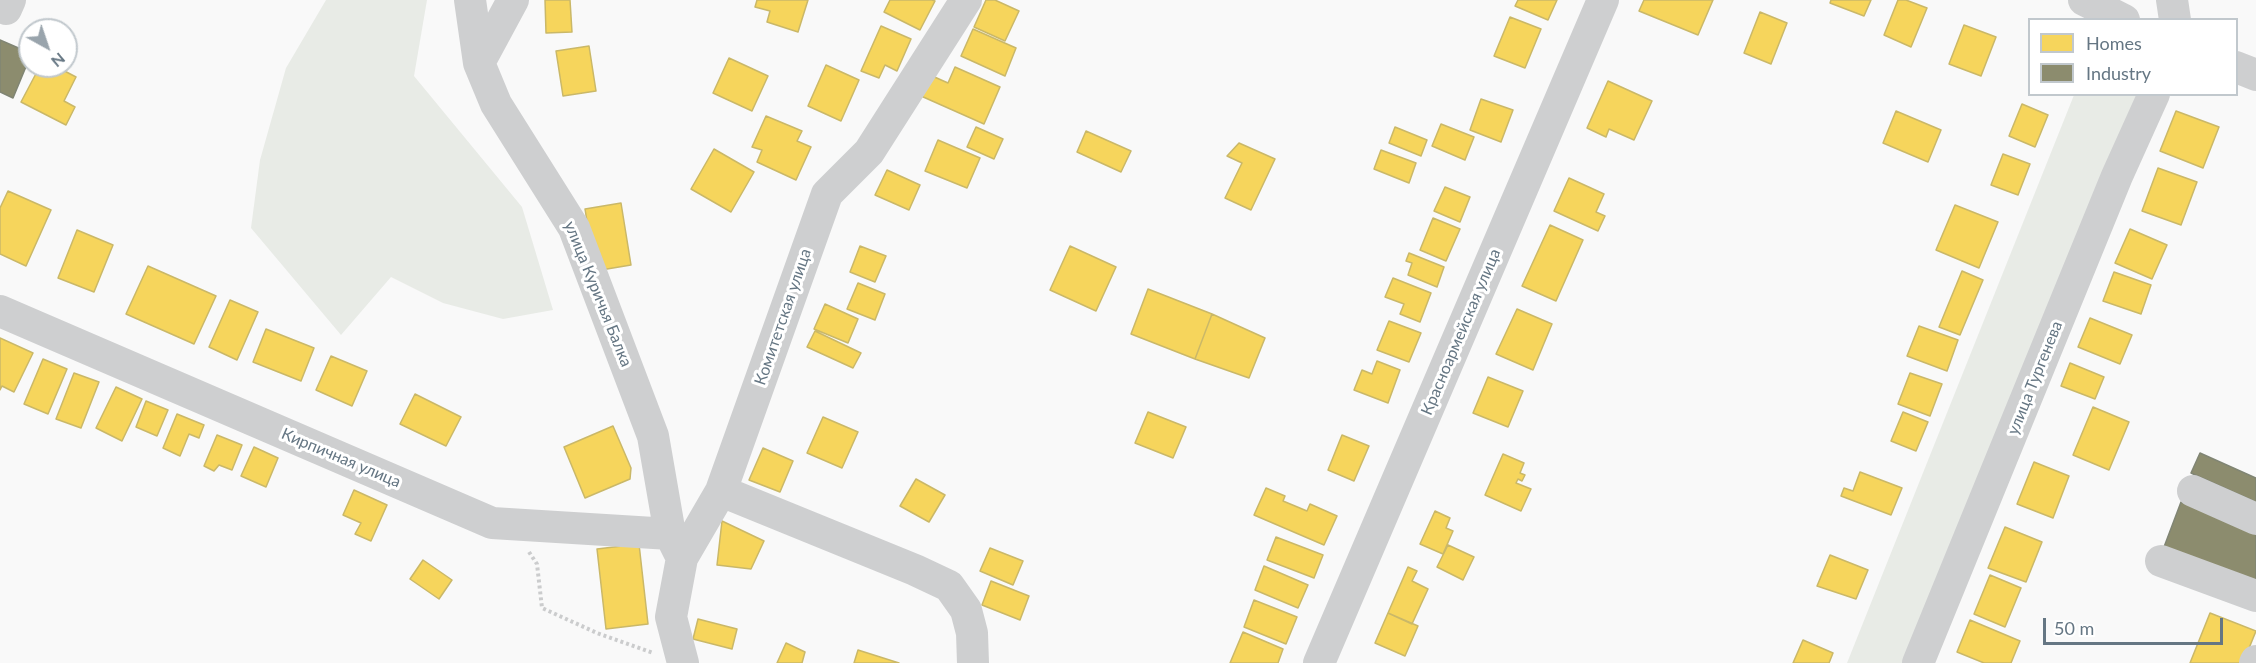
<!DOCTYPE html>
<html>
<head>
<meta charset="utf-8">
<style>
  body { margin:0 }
  #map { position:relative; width:2256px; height:663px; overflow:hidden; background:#f9f9f9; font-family:Lato,sans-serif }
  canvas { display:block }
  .legend { position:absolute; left:2028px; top:18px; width:210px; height:78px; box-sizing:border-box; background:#fff; border:2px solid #c1c8cd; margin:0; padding:8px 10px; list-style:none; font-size:18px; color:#657683 }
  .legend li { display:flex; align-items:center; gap:12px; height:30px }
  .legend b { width:30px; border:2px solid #c1c8cd }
  .north { position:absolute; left:18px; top:18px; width:60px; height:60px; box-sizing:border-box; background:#fff; border:2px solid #c1c8cd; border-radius:50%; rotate:140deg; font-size:16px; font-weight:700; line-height:24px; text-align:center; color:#657683 }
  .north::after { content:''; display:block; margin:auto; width:21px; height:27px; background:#99a4ac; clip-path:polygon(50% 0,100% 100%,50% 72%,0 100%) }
  .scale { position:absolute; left:2043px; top:618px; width:180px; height:27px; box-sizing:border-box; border:3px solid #657683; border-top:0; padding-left:8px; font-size:18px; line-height:21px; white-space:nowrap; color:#657683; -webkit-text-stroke:4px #fff; paint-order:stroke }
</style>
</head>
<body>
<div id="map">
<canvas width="2256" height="663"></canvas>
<ul class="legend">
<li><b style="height:16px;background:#f6d55c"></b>Homes</li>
<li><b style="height:16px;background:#8c8c6e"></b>Industry</li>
</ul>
<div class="north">N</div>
<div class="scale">50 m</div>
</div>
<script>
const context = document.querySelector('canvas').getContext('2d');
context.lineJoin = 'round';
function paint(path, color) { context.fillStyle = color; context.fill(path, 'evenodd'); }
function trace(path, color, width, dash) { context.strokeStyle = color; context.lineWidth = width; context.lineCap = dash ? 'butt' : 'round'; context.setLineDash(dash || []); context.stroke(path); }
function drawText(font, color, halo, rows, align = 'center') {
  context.font = font + ' Lato,sans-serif'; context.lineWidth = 6; context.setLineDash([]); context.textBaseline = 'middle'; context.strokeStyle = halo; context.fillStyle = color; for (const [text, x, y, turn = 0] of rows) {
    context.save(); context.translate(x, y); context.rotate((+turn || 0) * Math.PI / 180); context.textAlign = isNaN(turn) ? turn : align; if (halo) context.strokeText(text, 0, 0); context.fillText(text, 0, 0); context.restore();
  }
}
paint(new Path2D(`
  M326,0H427L414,76L522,207L553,310L503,319L443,303L391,277L341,335L251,228L260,160L286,68Z
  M2074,95H2141L1909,663H1847Z`), '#e8ebe6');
const homes = new Path2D(`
  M545,0H570L572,32L546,33Z
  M757,0H808L798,32L767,22L770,11L755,7Z
  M890,0H932L935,1L920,30L884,12Z
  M986,0H995L1019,11L1005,41L974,27Z
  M1518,0H1557L1548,20L1515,6Z
  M1644,0H1713L1698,35L1639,11Z
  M1831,0H1871L1864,16L1830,3Z
  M1898,0H1906L1927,8L1911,47L1884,35Z
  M1760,12L1787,23L1771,64L1744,53Z
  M1510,17L1541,29L1525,68L1494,56Z
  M1964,25L1996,37L1981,76L1949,64Z
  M881,26L911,39L897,71L885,65L879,78L861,71Z
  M973,29L1016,48L1005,76L961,56Z
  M589,46L596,91L563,96L556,51Z
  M729,58L768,76L752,111L713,93Z
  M826,65L859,80L841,121L808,106Z
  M40,66H55L76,77L64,101L75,107L66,125L21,102Z
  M955,67L1000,87L984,124L921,96L930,75L948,83Z
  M1608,81L1652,101L1634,140L1609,129L1606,137L1587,128Z
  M1481,99L1513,110L1501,142L1470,130Z
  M2022,104L2048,115L2035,147L2009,136Z
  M1896,111L1941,130L1928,162L1883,143Z
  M2176,111L2219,127L2203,168L2160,151Z
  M766,116L802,131L797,141L811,147L796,180L757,162L762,150L752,147Z
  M1441,124L1474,137L1465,160L1432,146Z
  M976,127L1003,139L994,159L967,147Z
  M1395,127L1427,140L1421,156L1389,143Z
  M1086,131L1131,151L1121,172L1077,152Z
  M938,140L980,158L967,188L925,171Z
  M1239,143L1275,159L1251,210L1225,198L1242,163L1227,156Z
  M714,149L754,172L731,212L691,189Z
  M1381,150L1416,163L1409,183L1374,169Z
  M2003,154L2030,164L2018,195L1991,185Z
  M2158,168L2197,182L2181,225L2142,211Z
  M887,170L920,185L909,210L875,195Z
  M1569,178L1604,194L1596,212L1605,216L1598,231L1554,211Z
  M1445,187L1470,197L1460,222L1434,211Z
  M8,191L51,210L26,266L0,254V208Z
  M621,203L631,265L595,271L585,209Z
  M1955,205L1998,222L1979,268L1936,250Z
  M1433,218L1460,229L1446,261L1420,250Z
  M1550,225L1583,240L1556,301L1522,286Z
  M2130,229L2167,245L2152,279L2115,263Z
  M77,230L113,245L94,292L58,278Z
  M860,246L886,256L875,282L850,272Z
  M1070,246L1116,267L1096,311L1050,290Z
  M1409,253L1444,267L1437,287L1408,275L1412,263L1406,261Z
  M148,266L216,296L194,344L126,314Z
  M1962,271L1983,280L1960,335L1939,327Z
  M2114,272L2151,285L2141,314L2103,301Z
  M1393,278L1431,293L1420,322L1400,314L1404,304L1385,297Z
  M858,283L885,294L875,320L847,309Z
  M1148,289L1212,314L1195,359L1131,334Z
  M230,300L258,312L237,360L209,347Z
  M825,304L858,319L848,343L814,329Z
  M1517,309L1552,324L1533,370L1496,354Z
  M1212,314L1265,338L1249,378L1195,359Z
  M2090,318L2132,335L2120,364L2078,347Z
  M1389,321L1421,333L1409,362L1377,350Z
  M1919,326L1958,340L1947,371L1907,356Z
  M266,329L314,348L301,381L253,362Z
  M815,331L861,353L853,368L807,347Z
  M0,338L33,353L14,392L2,386L0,390Z
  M331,356L367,371L352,406L316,390Z
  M43,359L67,369L48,414L24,404Z
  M1377,361L1400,370L1388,403L1354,390L1362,370L1372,374Z
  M2070,363L2104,377L2095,399L2061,386Z
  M74,373L99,382L81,428L56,419Z
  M1910,373L1942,384L1930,416L1898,404Z
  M1488,377L1523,391L1508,427L1473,413Z
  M116,387L142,399L122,441L96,428Z
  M415,394L461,417L446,446L400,424Z
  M146,401L168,410L157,436L136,427Z
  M2093,407L2129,422L2109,470L2073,455Z
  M1148,412L1186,427L1173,458L1135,443Z
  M1903,412L1928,422L1916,451L1891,441Z
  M177,414L204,425L199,438L189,434L180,456L163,448Z
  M823,417L858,432L842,468L807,453Z
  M613,426L631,468L630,479L585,498L564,447Z
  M217,435L242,445L232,470L219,465L214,471L204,466Z
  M1342,435L1369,446L1354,481L1328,470Z
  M254,447L278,458L266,487L241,476Z
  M763,448L793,461L780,492L749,480Z
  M1503,454L1524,463L1520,473L1525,475L1522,481L1518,479L1516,483L1531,489L1521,511L1485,495Z
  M2034,462L2069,476L2053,518L2017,504Z
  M1860,472L1902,488L1891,515L1841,496L1844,488L1853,491Z
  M916,479L945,495L929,522L900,506Z
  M1266,488L1285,496L1283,501L1307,511L1310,504L1337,516L1324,545L1254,515Z
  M354,490L387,505L371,541L355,534L361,523L343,515Z
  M1435,511L1450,518L1446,528L1453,531L1443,554L1420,544Z
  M722,521L764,541L751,569L717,565Z
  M2005,527L2042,542L2026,582L1988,568Z
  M1276,537L1323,555L1314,578L1267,560Z
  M639,544L648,624L606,629L597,549Z
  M1448,545L1474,557L1463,580L1437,567Z
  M990,548L1023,561L1013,585L980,571Z
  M1830,555L1868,570L1856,599L1817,586Z
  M423,560L452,580L439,599L410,579Z
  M1264,566L1308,585L1298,608L1255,590Z
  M1408,567L1417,571L1412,581L1428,589L1412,624L1388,613Z
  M1990,575L2021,588L2005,627L1974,614Z
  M991,581L1029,596L1020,620L982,605Z
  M1254,600L1297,617L1286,644L1244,627Z
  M1388,613L1418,626L1405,656L1375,643Z
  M2210,613L2256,631L2243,663H2190Z
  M698,619L737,629L732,649L693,639Z
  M1970,620L2020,641L2011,663H1984L1957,652Z
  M1243,632L1283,649L1278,663H1230Z
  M1803,640L1833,653L1829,663H1793Z
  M786,643L805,652L802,663H777Z
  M858,650L899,663H854Z`);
paint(homes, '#f6d55c');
trace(homes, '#cab868', 1.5);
const industry = new Path2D(`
  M0,40L30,53V57L13,98L0,92Z
  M2200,453L2256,478V502L2191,473Z
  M2181,502L2256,530V582L2164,547Z`);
paint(industry, '#8c8c6e');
trace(industry, '#808574', 1.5);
trace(new Path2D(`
  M529,552L537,564L542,608L597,633L653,653`), '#cbcccd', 4, [3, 3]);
trace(new Path2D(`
  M470,0L479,63L496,104L574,228L653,436L670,534L679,552
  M2084,0L2124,20
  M2172,0L2175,20
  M6,9L10,0
  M479,63L513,0
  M2236,67L2256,75
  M0,311L492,523L670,534
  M721,491L915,570L949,586L966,610L972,633L973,663
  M2193,491L2256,519
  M2161,561L2256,596
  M683,663L671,617L682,558L721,491L827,194L869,152L966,0
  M1319,663L1603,0
  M1918,663L2117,176L2154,94
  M2255,663L2256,661`), '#cecfd0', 32);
drawText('16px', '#657683', '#fff', [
  ["улица Куричья Балка",598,294,68],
  ["Комитетская улица",783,317,-71],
  ["Красноармейская улица",1461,332,-67],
  ["улица Тургенева",2035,378,-68],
  ["Кирпичная улица",341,458,23]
]);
</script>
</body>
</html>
